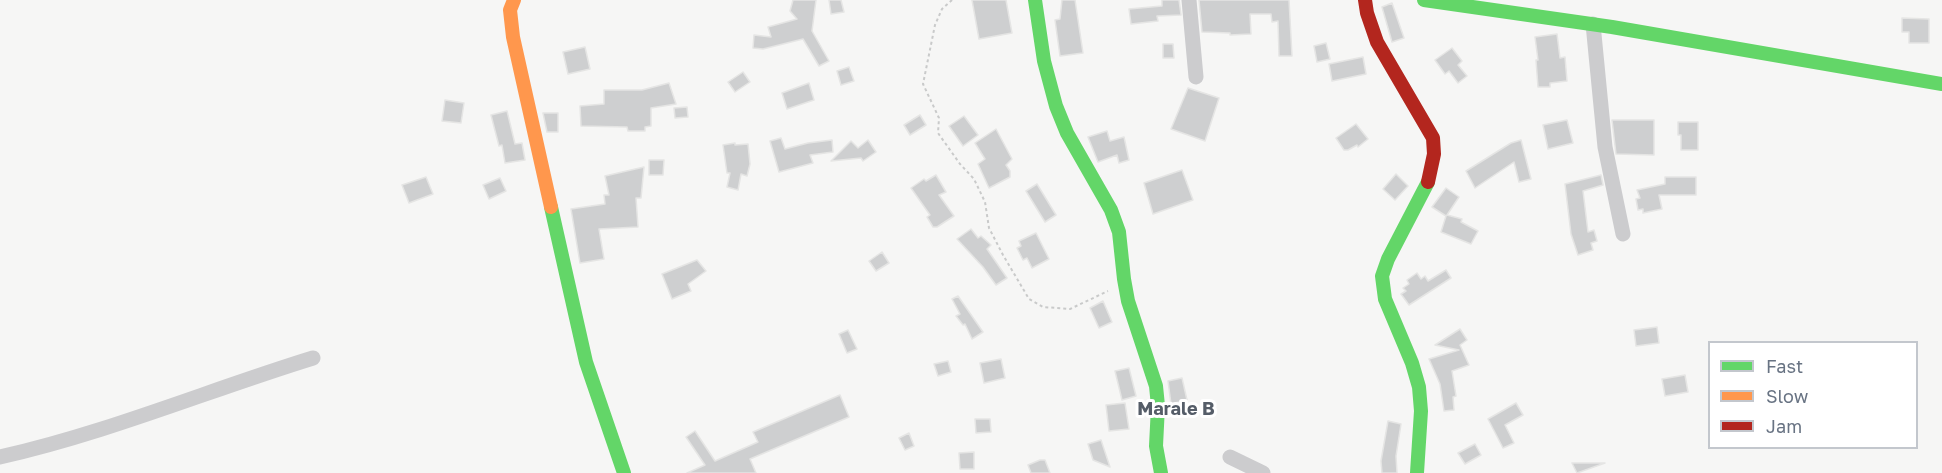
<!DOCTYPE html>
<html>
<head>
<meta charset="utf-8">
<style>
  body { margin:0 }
  #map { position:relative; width:1942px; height:473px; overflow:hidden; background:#f6f6f5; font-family:"Golos Text",sans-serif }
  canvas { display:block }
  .legend { position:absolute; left:1708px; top:341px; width:210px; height:108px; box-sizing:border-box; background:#fff; border:2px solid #c3c7cd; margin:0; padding:8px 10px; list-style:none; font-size:18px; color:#687383 }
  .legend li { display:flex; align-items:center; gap:12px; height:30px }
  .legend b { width:30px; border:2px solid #c3c7cd }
</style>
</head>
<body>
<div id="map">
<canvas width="1942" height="473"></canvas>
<ul class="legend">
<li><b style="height:8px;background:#63d668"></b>Fast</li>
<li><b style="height:8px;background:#ff974d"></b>Slow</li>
<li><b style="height:8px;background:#b3261e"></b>Jam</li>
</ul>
</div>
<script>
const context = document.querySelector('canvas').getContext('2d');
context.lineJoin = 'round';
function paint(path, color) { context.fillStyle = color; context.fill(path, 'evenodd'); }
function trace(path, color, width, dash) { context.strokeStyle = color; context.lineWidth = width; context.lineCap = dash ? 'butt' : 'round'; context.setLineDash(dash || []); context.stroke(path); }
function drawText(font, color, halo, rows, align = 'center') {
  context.font = font + ' "Golos Text",sans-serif'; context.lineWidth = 6; context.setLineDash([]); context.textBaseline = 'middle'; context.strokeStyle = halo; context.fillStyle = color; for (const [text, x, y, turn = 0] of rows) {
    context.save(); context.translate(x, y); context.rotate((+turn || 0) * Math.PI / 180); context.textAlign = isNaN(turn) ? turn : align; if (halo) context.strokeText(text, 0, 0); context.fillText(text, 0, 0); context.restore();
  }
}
const building = new Path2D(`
  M793,0H816L812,31L829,61L819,66L803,39L763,49L753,48L754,35L771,37L768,27L797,19L790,11Z
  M829,0H841L844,12L831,14Z
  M972,0H1006L1012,33L979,39Z
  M1062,0H1075L1083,53L1060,56L1055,20L1060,19Z
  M1162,0H1179L1181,15L1157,16L1158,21L1131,24L1129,9L1162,6Z
  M1199,0H1289L1292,56H1279L1278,21L1272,22L1271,14H1250L1251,34L1230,35V33L1202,32Z
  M1392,3L1404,38L1392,42L1382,7Z
  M1902,18L1929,19V43H1909V32H1902Z
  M1557,34L1560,58L1565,57L1567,81L1550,83V87H1538L1536,60H1538L1535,37Z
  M1326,43L1330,59L1317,62L1314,46Z
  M1163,44H1173L1174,58H1163Z
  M585,47L590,69L568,74L563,52Z
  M1452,48L1462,61L1458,65L1467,76L1458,83L1449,71L1445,74L1435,60Z
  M1363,57L1366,74L1332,81L1329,64Z
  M849,67L854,81L841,85L837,71Z
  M743,72L750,82L735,92L728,82Z
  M669,83L676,104L651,108V126L645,127V131H628L627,127L581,126L580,106L604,104V90H642Z
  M809,83L814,100L787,109L782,93Z
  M1188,88L1219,98L1205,141L1171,129Z
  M445,100L464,103L461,123L442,121Z
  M687,107L688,117L675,118L674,108Z
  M507,111L515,144L522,143L525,160L505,163L502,145L499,146L491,115Z
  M543,113H558V132H547Z
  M920,115L926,125L910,135L904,125Z
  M964,116L978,135L963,146L949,126Z
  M1567,120L1573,143L1548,149L1543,125Z
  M1612,120H1654V155L1616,154Z
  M1678,122H1698V150H1681V135H1678Z
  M1356,124L1368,139L1358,147L1357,145L1348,150H1344L1336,138Z
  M996,129L1012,159L1006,165L1010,171V177L989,188L978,164L985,159L975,143Z
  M1107,131L1110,141L1124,137L1129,160L1119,163L1117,155L1098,162L1088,137Z
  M781,138L785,149L808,143L832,140L833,152L810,155L813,163L779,172L770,141Z
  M868,140L876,152L863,161L861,158L831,161L851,141L858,148Z
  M1521,140L1531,179L1519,182L1514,162L1475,188L1466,171L1511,143Z
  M735,143V145L748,144L750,164L747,176L741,174L738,190L727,187L730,173H727L723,145Z
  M649,160H664L663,175H649Z
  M644,167L641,198H636L638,227L599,229L604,259L580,263L571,209L605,204L604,195H609L605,176Z
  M1182,170L1193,200L1153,214L1144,183Z
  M1396,174L1408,186L1395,200L1383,189Z
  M936,175L946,192L939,195L954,216L937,227H933L927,217L930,215L911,188L924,179L926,181Z
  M1601,175L1603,185L1583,191L1588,232L1594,230L1597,241L1591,243L1593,250L1578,255L1571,234L1565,184Z
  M426,177L433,194L409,203L402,185Z
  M1665,177H1696V195H1659L1662,209L1643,213V209L1638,210L1636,199L1640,198L1637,190L1665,184Z
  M500,178L506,191L489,199L483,185Z
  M1037,184L1056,215L1045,222L1026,191Z
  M1446,188L1459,197L1447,215L1462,219L1461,222L1478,231L1471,244L1441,232L1446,216L1432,207Z
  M971,229L978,238L981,236L991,245L987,249L1007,278L996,285L983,267L957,239Z
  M1036,233L1049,259L1032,268L1027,258L1023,260L1017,248L1021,246L1019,241Z
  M882,252L889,263L876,271L869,261Z
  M697,260L706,271L688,284L691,291L672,299L662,274Z
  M1446,270L1451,278L1409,305L1401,294L1406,291L1403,288L1409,284L1407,280L1417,273L1421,279L1425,276L1428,281Z
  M958,296L983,332L972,339L965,324L963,325L956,316L960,314L952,299Z
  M1103,301L1112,322L1099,328L1090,308Z
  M1657,327L1659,343L1636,346L1634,330Z
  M1460,329L1467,340L1460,345L1469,365L1452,371L1456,396L1453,397L1454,410L1444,411L1440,384L1429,359L1459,350L1435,345Z
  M848,330L857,349L847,353L839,334Z
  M1001,359L1005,378L984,383L980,363Z
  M948,361L951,372L938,376L934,364Z
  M1129,368L1136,396L1122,400L1115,371Z
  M1685,375L1688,392L1665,396L1662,379Z
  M1182,378L1187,400L1171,404L1168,381Z
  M840,395L849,417L750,459L756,473H687L705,465L686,437L695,431L715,461L758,442L753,432Z
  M1125,403L1129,429L1109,431L1106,405Z
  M1516,403L1523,415L1505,425L1514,443L1503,448L1488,419Z
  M975,419H990L991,432L976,433Z
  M1388,421L1401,424L1396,456L1397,473H1382L1381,461Z
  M909,433L914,446L905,450L899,438Z
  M1101,440L1110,467L1093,460L1088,444Z
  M1475,444L1481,455L1465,464L1458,453Z
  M974,452V469H960L959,453Z
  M1040,460H1045L1050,473H1031L1028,465Z
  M1572,463H1605L1577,473Z`);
paint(building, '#cecfd0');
trace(building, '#e5e5e4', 1.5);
trace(new Path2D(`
  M952,0L942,9L935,25L923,84L939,118L938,133L960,164L974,179L985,202L989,228L1003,255L1029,299L1043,307L1070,309L1108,291`), '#c9caca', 2, [3, 3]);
trace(new Path2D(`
  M1189,0L1196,77
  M1593,24L1605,147L1623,234
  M0,457C107,433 209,390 313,358
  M1230,457L1263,473`), '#ccccce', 15);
trace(new Path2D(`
  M1035,0L1044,61L1056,106L1067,133L1111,210L1119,232L1124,279L1128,301L1156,386L1158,406L1156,446L1161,473
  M1424,0L1612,27L1942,84
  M551,207L586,362L624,473
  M1417,473L1421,411L1419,387L1412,363L1385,299L1382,276L1388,259L1428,182`), '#63d668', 14);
trace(new Path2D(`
  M514,0L510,10L513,37L551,207`), '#ff974d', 14);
trace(new Path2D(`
  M1365,0L1367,13L1377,42L1433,138L1434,154L1428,182`), '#b3261e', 14);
drawText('bold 18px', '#555d68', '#fff', [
  ["Marale B",1176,409]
]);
</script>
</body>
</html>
